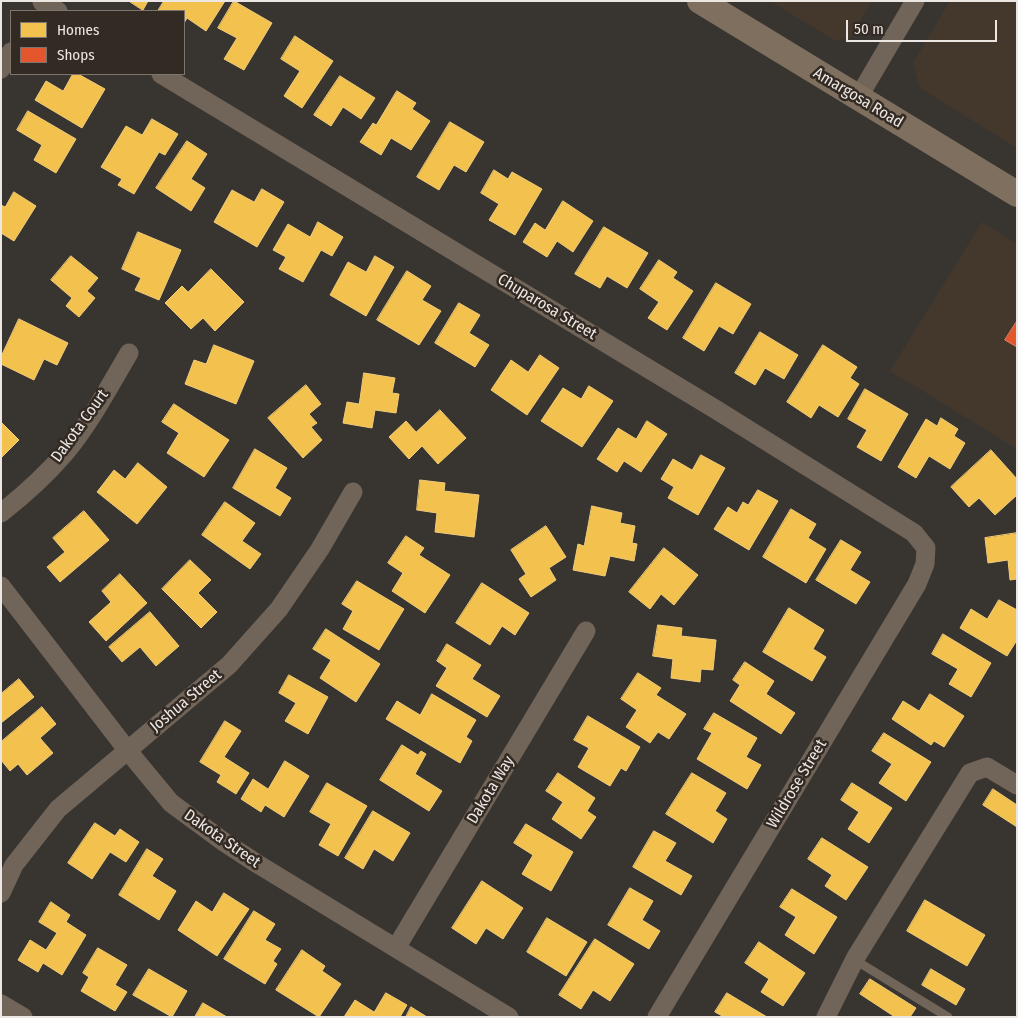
<!DOCTYPE html>
<html>
<head>
<meta charset="utf-8">
<style>
  body { margin:0 }
  #map { position:relative; width:1018px; height:1018px; overflow:hidden; background:#383430; font-family:"Fira Sans Condensed",sans-serif }
  canvas { display:block }
  .frame { position:absolute; inset:0; border:2px solid #ece7e2; pointer-events:none }
  .legend { position:absolute; left:10px; top:10px; width:175px; height:65px; box-sizing:border-box; background:#322a23; border:1px solid #7c766f; margin:0; padding:6px 9px; list-style:none; font-size:15px; color:#ece7e2 }
  .legend li { display:flex; align-items:center; gap:10px; height:25px }
  .legend b { width:25px; border:1px solid #7c766f }
  .scale { position:absolute; left:846px; top:20px; width:151px; height:22px; box-sizing:border-box; border:2px solid #ece7e2; border-top:0; padding-left:6px; font-size:15px; line-height:18px; white-space:nowrap; color:#ece7e2; -webkit-text-stroke:4px #322a23; paint-order:stroke }
</style>
</head>
<body>
<div id="map">
<canvas width="1018" height="1018"></canvas>
<div class="frame"></div>
<ul class="legend">
<li><b style="height:14px;background:#f2c14e"></b>Homes</li>
<li><b style="height:14px;background:#e4572e"></b>Shops</li>
</ul>
<div class="scale">50 m</div>
</div>
<script>
const context = document.querySelector('canvas').getContext('2d');
context.lineJoin = 'round';
function paint(path, color) { context.fillStyle = color; context.fill(path, 'evenodd'); }
function trace(path, color, width, dash) { context.strokeStyle = color; context.lineWidth = width; context.lineCap = dash ? 'butt' : 'round'; context.setLineDash(dash || []); context.stroke(path); }
function drawText(font, color, halo, rows, align = 'center') {
  context.font = font + ' "Fira Sans Condensed",sans-serif'; context.lineWidth = 5; context.setLineDash([]); context.textBaseline = 'middle'; context.strokeStyle = halo; context.fillStyle = color; for (const [text, x, y, turn = 0] of rows) {
    context.save(); context.translate(x, y); context.rotate((+turn || 0) * Math.PI / 180); context.textAlign = isNaN(turn) ? turn : align; if (halo) context.strokeText(text, 0, 0); context.fillText(text, 0, 0); context.restore();
  }
}
paint(new Path2D(`
  M770,1H872L849,39L834,40Z
  M950,1H1017V148L920,88L913,63Z
  M982,222L1017,244V449L890,371Z`), '#44382d');
const homes = new Path2D(`
  M129,1H148L143,10Z
  M164,1H225L206,31L187,18L184,23V11H158Z
  M234,1L272,23L244,70L224,59L237,38L218,28Z
  M295,36L333,61L302,108L284,96L300,71L281,59Z
  M73,74H78L105,89L82,128L35,100L46,81L63,91Z
  M340,76L375,98L361,119L343,107L331,126L314,115Z
  M397,91L416,103L412,109L430,121L411,150L391,138L381,155L360,142L373,123L376,125Z
  M28,111L76,139L56,173L34,160L42,145L17,130Z
  M152,119L178,134L165,155L159,152L134,194L118,185L122,179L101,167L126,126L142,135Z
  M450,122L484,142L466,172L454,165L439,190L417,177Z
  M187,141L207,154L191,179L205,188L191,211L156,188Z
  M494,170L508,179L512,172L542,189L515,235L489,220L499,204L481,193Z
  M262,189L284,202L257,247L214,222L232,190L254,202Z
  M14,192L36,206L14,241L1,233V205L5,207Z
  M563,201L593,221L573,252L557,241L547,257L523,242L535,223L545,230Z
  M318,222L343,237L332,256L321,250L303,282L279,269L286,257L273,250L288,224L310,237Z
  M604,227L648,253L627,288L607,276L600,288L575,274Z
  M138,232L181,250L159,300L135,290L141,278L122,269Z
  M71,256L98,278L87,291L95,298L79,317L66,306L72,298L51,280Z
  M375,256L394,267L366,316L330,295L348,262L366,272Z
  M659,260L677,272L673,278L693,291L667,330L648,318L659,302L640,289Z
  M211,269L244,302L215,331L203,318L191,329L165,303L182,286L188,292Z
  M407,271L431,286L422,300L441,311L419,345L377,320Z
  M716,283L751,304L733,334L719,326L704,351L683,338Z
  M459,303L480,315L469,333L489,345L475,367L435,343Z
  M19,319L68,343L57,365L44,359L34,380L1,364V357Z
  M760,332L798,355L784,379L765,368L755,385L735,373Z
  M214,345L254,361L236,404L185,384L194,360L206,364Z
  M823,345L857,367L850,378L859,384L838,417L819,405L811,418L787,402Z
  M540,355L559,368L527,415L491,390L511,360L528,372Z
  M364,373L395,378L392,393L399,394L396,413L375,410L372,428L343,423L347,402L359,404Z
  M306,385L321,404L309,414L317,423L311,427L322,440L303,458L268,418Z
  M589,386L613,401L582,447L541,421L563,388L581,399Z
  M865,389L908,414L881,461L857,447L867,430L848,419Z
  M174,404L229,440L204,477L167,453L179,433L162,422Z
  M440,410L466,438L438,464L422,446L409,459L389,437L406,421L416,432Z
  M941,418L958,429L954,436L965,443L950,469L929,456L916,478L898,467L926,419L937,426Z
  M647,421L667,434L641,472L624,461L617,472L597,459L618,428L636,439Z
  M1,422L19,440L1,458Z
  M255,449L287,468L275,488L291,498L280,516L233,488Z
  M991,450L1017,479V495L995,515L979,498L969,507L951,487Z
  M701,455L725,468L698,515L668,498L674,487L661,479L673,459L692,470Z
  M138,463L167,487L137,524L97,492L114,470L125,479Z
  M420,480L445,483L444,491L479,495L474,537L435,532L437,513L417,510Z
  M758,490L778,501L749,550L714,529L728,507L737,513L743,502L748,505Z
  M225,502L255,523L242,541L261,554L250,569L202,535Z
  M592,506L622,513L620,523L635,526L632,543L637,544L634,561L610,556L605,576L573,570L578,544L584,546Z
  M791,509L816,524L808,538L826,549L806,583L763,557Z
  M84,511L109,540L60,582L47,567L65,552L53,538Z
  M546,526L566,557L549,568L556,580L531,597L519,579L526,574L511,550Z
  M1017,533V579L1010,580L1008,560L988,563L985,538Z
  M406,536L424,548L419,555L450,575L425,613L392,591L403,573L388,563Z
  M841,540L861,552L850,570L870,582L856,604L816,580Z
  M664,548L698,575L674,605L661,594L650,609L629,592Z
  M190,560L211,580L198,593L217,612L201,628L162,589Z
  M120,574L147,603L106,641L89,622L111,602L102,591Z
  M357,581L404,609L379,650L343,629L353,611L342,604Z
  M482,583L529,613L515,635L502,626L490,645L456,623Z
  M999,600L1017,610V640L1007,656L960,628L971,609L987,619Z
  M789,608L824,630L813,649L826,657L812,681L763,652Z
  M150,612L179,646L156,666L140,647L122,662L109,647Z
  M658,625L682,628L681,636L716,640L713,670L701,669L700,682L671,678L673,659L653,656Z
  M326,629L380,664L356,702L320,678L331,660L313,649Z
  M943,634L991,663L971,697L949,684L958,669L932,654Z
  M447,644L481,665L472,679L500,696L487,717L436,686L447,668L437,661Z
  M745,662L774,681L766,694L795,713L781,734L730,701L740,685L733,680Z
  M638,673L661,688L656,695L686,714L669,739L658,732L650,743L626,727L637,710L621,699Z
  M289,675L328,697L308,734L285,721L296,703L279,693Z
  M19,679L34,697L1,723V694Z
  M432,694L476,720L466,737L472,741L460,763L386,719L397,701L420,715Z
  M930,694L964,716L944,747L934,741L931,745L892,719L903,701L919,711Z
  M42,707L56,724L40,738L53,753L27,775L18,764L10,771L1,760V742Z
  M714,713L757,738L746,757L761,765L747,789L697,759L712,733L704,729Z
  M588,716L640,747L626,771L621,768L610,786L578,767L589,748L574,740Z
  M225,721L241,731L224,757L249,773L236,794L217,782L221,775L200,762Z
  M884,733L931,762L906,801L879,783L892,764L872,751Z
  M402,745L418,755L421,751L426,754L415,774L442,791L429,811L380,780Z
  M285,761L309,776L284,817L265,805L261,812L241,799L253,779L268,789Z
  M558,773L595,798L587,811L596,817L581,839L552,819L563,802L546,791Z
  M692,773L726,793L715,811L727,819L713,843L666,814Z
  M327,783L367,806L338,856L319,845L331,824L310,812Z
  M852,783L892,808L869,843L848,829L859,812L841,800Z
  M993,789L1017,805V827L983,805Z
  M373,811L410,833L393,861L374,849L363,869L345,858Z
  M95,823L115,836L120,829L139,842L126,862L110,852L92,879L68,863Z
  M526,824L573,852L551,891L522,874L533,855L514,843Z
  M654,831L676,843L665,861L692,876L681,895L633,867Z
  M822,838L868,867L846,900L825,886L832,875L808,859Z
  M147,849L163,859L152,876L176,891L159,920L119,895Z
  M482,881L523,908L503,939L486,928L476,944L452,928Z
  M630,888L653,901L642,920L660,931L649,949L608,925Z
  M792,889L837,917L814,954L785,935L796,917L780,907Z
  M224,893L249,909L217,956L178,930L196,901L212,912Z
  M925,900L985,935L967,966L907,931Z
  M51,902L70,915L66,922L86,935L62,975L43,963L38,972L18,960L30,940L46,950L57,933L39,922Z
  M254,911L275,924L265,940L281,949L273,961L277,964L265,984L224,959Z
  M547,918L587,942L566,976L527,952Z
  M595,939L634,964L610,1001L593,990L581,1009L559,995Z
  M759,942L805,973L783,1006L761,992L769,979L745,963Z
  M98,948L127,965L115,985L127,992L115,1011L81,991L89,977L83,973Z
  M302,950L325,966L322,971L341,984L319,1017L276,990Z
  M149,969L187,991L172,1017L133,995Z
  M931,969L965,989L956,1005L922,985Z
  M870,979L916,1008L910,1017H895L860,994Z
  M386,993L407,1005L400,1017H344L355,1000L374,1012Z
  M727,993L767,1017H724L715,1012Z
  M203,1003L227,1017H195Z
  M411,1007L427,1017H406Z`);
paint(homes, '#f2c14e');
trace(homes, '#f0cc7a', 1);
const shops = new Path2D(`
  M1017,321V347L1005,340Z`);
paint(shops, '#e4572e');
trace(shops, '#e68264', 1);
trace(new Path2D(`
  M855,960L948,1017`), '#716458', 9);
trace(new Path2D(`
  M42,2L58,11
  M1,69L11,52
  M161,74L715,409L914,533L926,548L925,564L917,584L657,1017
  M858,98L915,1
  M1,513C24,495 46,475 65,453C90,423 109,387 129,353
  M1,586L128,751L171,803L224,842L256,863L509,1017
  M1,893L14,865L58,809L229,665L279,609L320,549L353,492
  M396,948L586,631
  M1,1004L23,1017
  M826,1017L856,957L970,773L987,767L1017,785`), '#716458', 19);
trace(new Path2D(`
  M700,1L1017,194`), '#7e6f5f', 26);
drawText('16px', '#ece7e2', '#322a23', [
  ["Amargosa Road",858,98,31],
  ["Chuparosa Street",547,307,31],
  ["Dakota Court",80,426,-54],
  ["Joshua Street",186,701,-40],
  ["Wildrose Street",797,784,-59],
  ["Dakota Way",491,790,-59],
  ["Dakota Street",222,839,35]
]);
</script>
</body>
</html>
